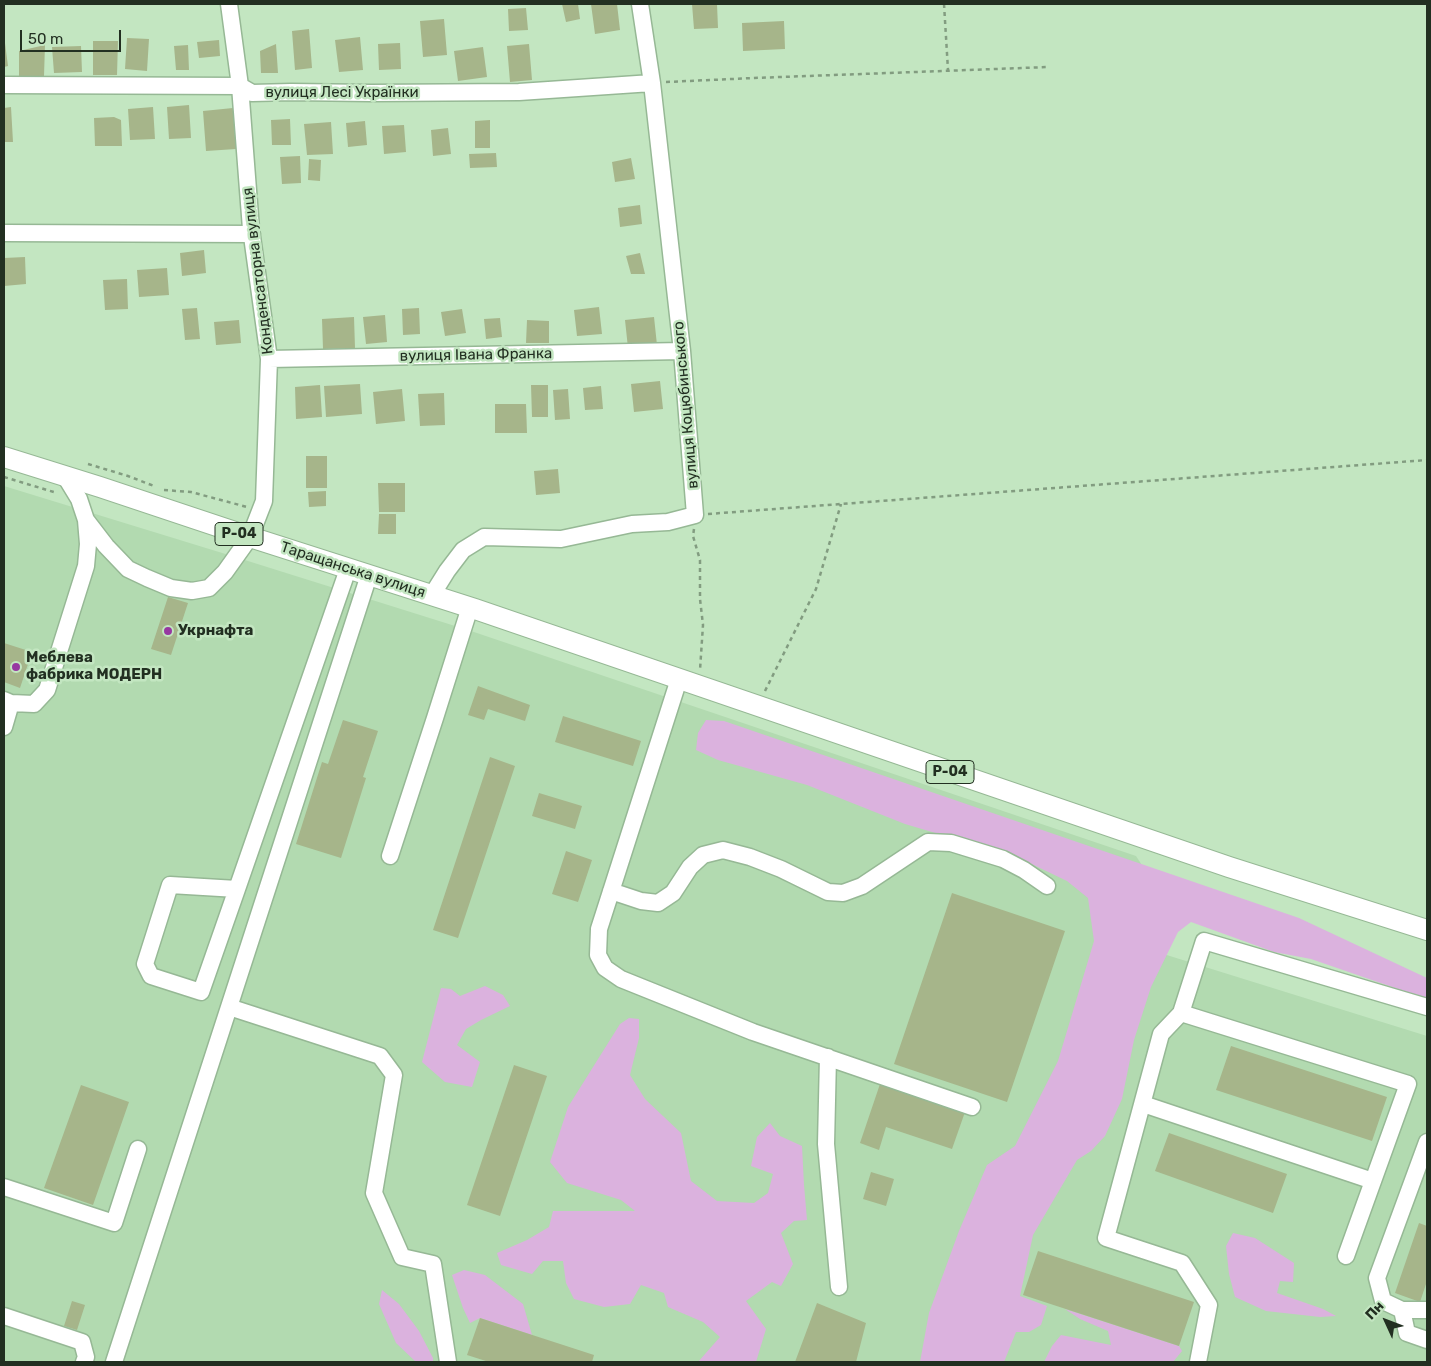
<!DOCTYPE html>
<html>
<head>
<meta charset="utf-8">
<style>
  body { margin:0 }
  #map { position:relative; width:1431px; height:1366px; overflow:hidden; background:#c3e6c1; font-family:Rubik,sans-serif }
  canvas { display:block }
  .frame { position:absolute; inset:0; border:5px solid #222f21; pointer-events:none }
  .north { position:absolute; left:1361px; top:1296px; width:50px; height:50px; -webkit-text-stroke:4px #c3e6c1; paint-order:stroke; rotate:313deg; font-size:14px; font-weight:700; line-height:20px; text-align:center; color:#222f21 }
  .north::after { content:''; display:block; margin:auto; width:18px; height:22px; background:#222f21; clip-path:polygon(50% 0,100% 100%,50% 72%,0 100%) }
  .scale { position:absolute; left:20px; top:30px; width:101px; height:22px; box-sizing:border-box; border:2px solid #222f21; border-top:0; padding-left:6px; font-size:15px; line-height:18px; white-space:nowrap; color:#222f21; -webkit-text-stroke:4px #c3e6c1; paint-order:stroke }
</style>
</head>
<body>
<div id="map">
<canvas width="1431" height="1366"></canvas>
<div class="frame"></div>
<div class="north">Пн</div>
<div class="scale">50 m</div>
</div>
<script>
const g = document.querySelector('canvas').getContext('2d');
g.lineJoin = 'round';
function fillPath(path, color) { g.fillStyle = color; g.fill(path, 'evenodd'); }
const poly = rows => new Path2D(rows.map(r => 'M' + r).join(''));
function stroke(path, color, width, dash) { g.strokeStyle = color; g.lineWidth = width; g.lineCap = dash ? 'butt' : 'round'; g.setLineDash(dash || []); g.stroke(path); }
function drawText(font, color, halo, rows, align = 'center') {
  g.font = font + ' Rubik,sans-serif'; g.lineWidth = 5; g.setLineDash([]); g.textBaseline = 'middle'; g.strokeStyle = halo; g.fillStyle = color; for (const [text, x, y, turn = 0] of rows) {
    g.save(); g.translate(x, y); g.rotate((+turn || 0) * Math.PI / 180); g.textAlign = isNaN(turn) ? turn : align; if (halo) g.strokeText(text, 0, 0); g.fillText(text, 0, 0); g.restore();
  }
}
const built = poly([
  [4,486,232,556,471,631,1136,856,1168,905,1157,952,1427,1036,1427,1362,4,1362]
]);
const green = poly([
  [706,720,724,721,1299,918,1427,978,1427,999,1311,959,1274,952,1191,922,1178,932,1151,987,1134,1040,1122,1099,1105,1136,1091,1151,1077,1160,1033,1235,1020,1296,1047,1306,1041,1325,1029,1332,1016,1332,1004,1362,920,1362,929,1313,959,1231,987,1165,1015,1146,1058,1061,1094,941,1088,898,1067,881,1017,857,905,824,807,785,718,760,696,750,698,733],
  [485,986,503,995,510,1006,481,1020,466,1029,457,1045,480,1062,472,1087,445,1082,422,1062,441,988,451,989,460,996],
  [629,1018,639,1019,639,1038,630,1075,645,1099,681,1133,691,1181,717,1201,754,1203,768,1193,773,1174,751,1166,757,1137,770,1123,780,1136,802,1146,804,1185,807,1220,794,1221,781,1233,793,1264,781,1286,772,1282,746,1301,766,1329,756,1362,698,1362,720,1337,703,1322,668,1307,664,1293,641,1285,630,1304,604,1307,574,1299,566,1283,563,1261,543,1261,532,1274,501,1265,497,1253,527,1240,549,1227,553,1211,635,1211,621,1200,567,1183,550,1162,568,1107,620,1024],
  [1233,1233,1255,1238,1294,1263,1293,1282,1280,1281,1277,1293,1323,1309,1336,1316,1320,1317,1266,1311,1235,1297,1229,1274,1226,1246],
  [464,1270,485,1275,523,1304,532,1335,480,1318,470,1323,463,1308,452,1275],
  [382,1290,399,1304,419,1331,433,1358,433,1362,416,1362,396,1343,379,1304],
  [1065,1309,1179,1346,1182,1351,1173,1362,1044,1362,1052,1346,1061,1335,1111,1345,1108,1331,1080,1319]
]);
const building = poly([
  [562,4,578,4,580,19,566,22],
  [591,4,617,4,620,30,595,34],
  [692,4,717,4,718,28,694,29],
  [526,8,528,30,509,31,508,9],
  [444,19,447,55,423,57,420,21],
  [784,21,785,49,743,51,742,23],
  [309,29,312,68,295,70,292,31],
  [360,37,363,70,339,72,335,40],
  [127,38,149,39,147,71,125,69],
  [219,40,220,56,199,58,197,42],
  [93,41,118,41,117,75,93,75],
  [4,43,5,43,8,66,4,67],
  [400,43,401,69,379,70,378,44],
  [276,44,278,73,261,73,260,51],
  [529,44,532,80,510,82,507,46],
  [45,45,44,76,19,76,19,51],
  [188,45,189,70,176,70,174,46],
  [81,46,82,72,54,73,52,47],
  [483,47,487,77,458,81,454,51],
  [189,105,191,138,169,139,167,107],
  [11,107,13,142,4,142,4,108],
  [153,107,155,139,130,140,128,109],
  [233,108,236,149,206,151,203,111],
  [114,117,121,120,122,146,95,146,94,118],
  [290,119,291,145,272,145,271,120],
  [490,120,490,148,475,148,475,121],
  [365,121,367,145,348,147,346,123],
  [331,122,333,154,307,155,304,124],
  [404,125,406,152,384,154,382,126],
  [448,128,451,154,433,156,431,130],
  [496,153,497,167,470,168,469,154],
  [300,156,301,183,282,184,280,157],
  [631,158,635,179,615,182,612,162],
  [309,159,321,160,320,181,308,180],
  [640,205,642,224,620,227,618,208],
  [204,250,206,273,182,276,180,253],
  [640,253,645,274,631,274,626,256],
  [25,257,26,284,4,286,4,258],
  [167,268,169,295,139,297,137,270],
  [127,279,128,309,105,310,103,280],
  [599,307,602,334,577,336,574,310],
  [197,308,200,339,185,340,182,309],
  [419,308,420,334,403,335,402,309],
  [462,309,466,333,445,336,441,312],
  [385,315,387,342,366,344,363,317],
  [354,317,355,348,323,349,322,319],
  [654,317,657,345,628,348,625,320],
  [500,318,502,337,486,339,484,319],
  [239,320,241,343,216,345,214,322],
  [527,320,549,321,549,343,526,343],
  [660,381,663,409,634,412,631,384],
  [360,384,362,414,326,417,324,386],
  [320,385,322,417,296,419,295,387],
  [531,385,548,385,548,417,532,417],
  [601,386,603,409,585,410,583,388],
  [402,389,405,421,376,424,373,392],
  [568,389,570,419,555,420,553,390],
  [444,393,445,425,420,426,418,394],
  [495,404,526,404,527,433,495,433],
  [306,456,327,456,327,488,306,488],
  [558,469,560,493,536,495,534,471],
  [378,483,405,483,405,512,379,512],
  [326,491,326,506,309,507,308,492],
  [379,514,396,514,396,534,378,534],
  [168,597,188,603,171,655,151,649],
  [4,643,32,652,20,688,4,682],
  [478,686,530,705,525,721,488,709,484,720,468,715],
  [563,716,641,741,633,766,555,742],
  [343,720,378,731,363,777,366,778,341,858,296,844,322,762,328,764],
  [490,757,515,766,458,938,433,930],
  [539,793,582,806,575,829,532,816],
  [566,851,592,860,578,902,552,894],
  [952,893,1065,931,1007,1102,894,1064],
  [1231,1046,1387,1097,1372,1141,1216,1090],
  [514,1065,547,1076,500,1216,467,1205],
  [880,1084,965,1112,952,1149,886,1127,879,1150,860,1143],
  [81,1085,129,1102,93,1205,44,1188],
  [1169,1133,1287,1174,1273,1213,1155,1171],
  [871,1172,894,1179,886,1206,863,1199],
  [1419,1223,1427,1226,1427,1281,1420,1302,1395,1293],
  [1038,1251,1194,1302,1179,1346,1023,1295],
  [72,1301,85,1305,77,1330,64,1326],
  [817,1303,866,1323,856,1362,795,1362],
  [480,1318,594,1355,592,1362,489,1362,467,1355]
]);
const path = poly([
  [944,4,948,70],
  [666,82,754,78,1049,67],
  [88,464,128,476,154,486],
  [4,477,57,493],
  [164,490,191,492,247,507],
  [708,514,1427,460],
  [694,529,693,536,700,560,700,599,703,625,700,670],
  [765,691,816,589,841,504]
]);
const minor = poly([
  [4,85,240,86,252,93,291,92,371,93,519,92,652,83],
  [4,233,252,234],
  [269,359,682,351],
  [86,520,106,546,128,569,147,578,171,588,192,591,209,588,225,572,250,537,264,501,269,359,251,229,240,86,229,4],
  [432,595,447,571,463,550,484,537,561,539,632,524,668,522,695,515,682,351,652,83,640,4],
  [679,679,599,929,598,955,605,968,621,979,753,1032,972,1107],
  [4,700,11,703,34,704,47,690,86,566,88,544,86,520,79,499,65,476],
  [4,727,11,703],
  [390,856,435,718,470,607],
  [237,889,170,885,145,964,151,976,201,992,237,889,348,569],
  [611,891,641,901,658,903,673,893,690,867,703,855,723,850,750,857,781,869,828,892,843,893,862,886,928,842,951,843,1003,859,1024,870,1047,886],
  [229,1007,380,1056,394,1075,374,1193,402,1257,433,1264,448,1362],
  [1181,1013,1161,1034,1106,1238,1182,1263,1209,1305,1198,1362],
  [828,1057,826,1144,839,1287],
  [1143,1104,1373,1181],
  [1427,1142,1377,1278,1383,1301,1402,1310,1427,1310],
  [4,1187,114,1223,138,1149],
  [1346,1256,1408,1084,1181,1013,1204,941,1427,1007],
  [1402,1310,1407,1333,1427,1340],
  [4,1316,82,1342,86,1357,84,1362],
  [114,1362,369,575]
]);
const major = poly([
  [4,457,100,487,250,537,475,609,1229,867,1427,930]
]);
const markers = [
  [168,631,5,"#9738a1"],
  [16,667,5,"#9738a1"]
];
const shields = [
  [239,534,48],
  [950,772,48]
];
const shieldNames = [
  ["Р-04",239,534],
  ["Р-04",950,772]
];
const streetNames = [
  ["вулиця Лесі Українки",342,93],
  ["Конденсаторна вулиця",258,271,-97],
  ["вулиця Івана Франка",476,355,-1],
  ["вулиця Коцюбинського",686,405,-95],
  ["Таращанська вулиця",353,570,18]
];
const poiNames = [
  ["Укрнафта",178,631],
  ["Меблева",26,658],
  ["фабрика МОДЕРН",26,675]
];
fillPath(built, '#b2dab0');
fillPath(green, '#dbb2de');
fillPath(building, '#a6b58a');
stroke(minor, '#96b895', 19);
stroke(major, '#96b895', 22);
stroke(path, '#829c80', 2.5, [4, 4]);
stroke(minor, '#fff', 16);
stroke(major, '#fff', 20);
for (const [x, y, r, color] of markers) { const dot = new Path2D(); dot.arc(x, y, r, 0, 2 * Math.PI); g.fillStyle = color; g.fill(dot); stroke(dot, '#c3e6c1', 2); }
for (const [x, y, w] of shields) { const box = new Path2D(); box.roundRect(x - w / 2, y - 11.5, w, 23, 4); g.fillStyle = '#c3e6c1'; g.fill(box); stroke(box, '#222f21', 1); }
drawText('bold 14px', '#222f21', null, shieldNames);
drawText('15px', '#222f21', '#c3e6c1', streetNames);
drawText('bold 15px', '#222f21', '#c3e6c1', poiNames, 'left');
</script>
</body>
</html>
